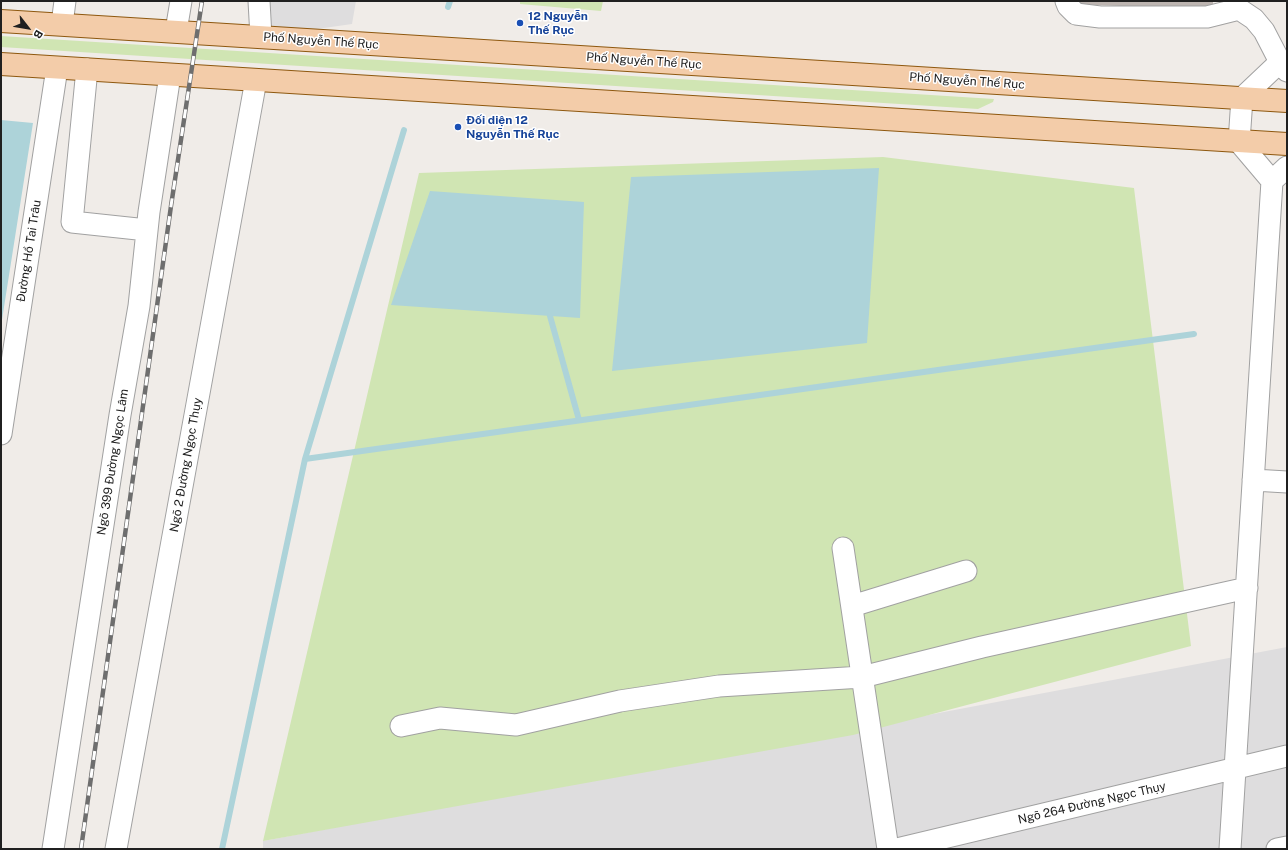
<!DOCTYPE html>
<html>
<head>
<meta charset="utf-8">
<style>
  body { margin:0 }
  #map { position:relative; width:1288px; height:850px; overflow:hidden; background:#f0ece8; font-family:"Public Sans",sans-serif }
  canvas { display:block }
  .frame { position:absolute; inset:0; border:2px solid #202020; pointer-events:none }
  .north { position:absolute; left:8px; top:8px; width:40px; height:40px; -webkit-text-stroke:3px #fff; paint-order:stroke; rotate:121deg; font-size:11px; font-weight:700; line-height:16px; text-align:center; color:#202020 }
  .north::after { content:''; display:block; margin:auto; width:14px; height:18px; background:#202020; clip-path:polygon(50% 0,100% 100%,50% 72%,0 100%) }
</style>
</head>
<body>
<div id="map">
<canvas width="1288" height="850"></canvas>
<div class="frame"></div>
<div class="north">B</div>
</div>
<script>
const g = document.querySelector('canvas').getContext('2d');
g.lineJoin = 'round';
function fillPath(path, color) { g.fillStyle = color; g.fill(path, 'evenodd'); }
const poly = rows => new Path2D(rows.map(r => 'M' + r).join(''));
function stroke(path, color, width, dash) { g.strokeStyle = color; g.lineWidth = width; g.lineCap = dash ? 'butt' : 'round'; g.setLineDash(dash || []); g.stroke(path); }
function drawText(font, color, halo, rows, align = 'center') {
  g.font = font + ' "Public Sans",sans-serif'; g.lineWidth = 3; g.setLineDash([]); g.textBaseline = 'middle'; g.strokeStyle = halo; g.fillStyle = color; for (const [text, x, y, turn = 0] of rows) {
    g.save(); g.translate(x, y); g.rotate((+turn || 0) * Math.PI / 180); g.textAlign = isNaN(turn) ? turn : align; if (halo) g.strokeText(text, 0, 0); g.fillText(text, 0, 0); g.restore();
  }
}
const residential = poly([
  [259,1,356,1,352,24,261,37],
  [1287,647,1287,847,1276,849,263,849,263,841]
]);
const grass = poly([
  [520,1,603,1,601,11,520,4],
  [1,36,994,99,993,102,978,109,1,47],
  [883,157,1134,188,1191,646,853,735,263,841,419,173]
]);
const water = poly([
  [1,120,33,123,1,326],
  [879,168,867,343,612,371,631,177],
  [430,191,584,202,580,318,391,305]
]);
const stream = poly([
  [448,7,450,1],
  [550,316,579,420],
  [305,459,1194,334],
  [222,849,305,459,404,130]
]);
const building = poly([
  [1073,1,1213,1,1213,10,1073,4]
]);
const minor = poly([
  [259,1,261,37],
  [1066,1,1068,6,1076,14,1100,17,1207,17,1239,9,1254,19,1264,31,1280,62,1287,71],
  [62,24,65,1],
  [176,31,181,1],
  [87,69,72,222,147,230],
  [1272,181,1239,142,1242,98,1280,62],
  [1,434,57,68],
  [1253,480,1287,482],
  [843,548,888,849],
  [852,606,966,571],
  [401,726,440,718,516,725,620,701,719,686,862,677,982,647,1247,588],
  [53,849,120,415,139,306,149,212,170,75],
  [116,849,256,80],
  [897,849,1287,756],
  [1230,849,1272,181,1287,167],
  [1277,849,1287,847]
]);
const major = poly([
  [1,21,1287,101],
  [1,64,1287,144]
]);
const rail = poly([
  [81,849,171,206,202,1]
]);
const markers = [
  [520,23,4,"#1a4fb4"],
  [458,127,4,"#1a4fb4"]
];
const transitNames = [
  ["12 Nguyễn",528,16],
  ["Thế Rục",528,30],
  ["Đối diện 12",466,120],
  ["Nguyễn Thế Rục",466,134]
];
const streetNames = [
  ["Phố Nguyễn Thế Rục",321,41,4],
  ["Phố Nguyễn Thế Rục",644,61,4],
  ["Phố Nguyễn Thế Rục",967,81,4],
  ["Đường Hồ Tai Trâu",29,251,-81],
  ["Ngõ 399 Đường Ngọc Lâm",113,462,-81],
  ["Ngõ 2 Đường Ngọc Thụy",186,465,-80],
  ["Ngõ 264 Đường Ngọc Thụy",1092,803,-13]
];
fillPath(residential, '#deddde');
fillPath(grass, '#d0e5b3');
fillPath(water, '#add3d9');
stroke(stream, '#add3d9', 6);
fillPath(building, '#bdb5b1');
stroke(minor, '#a1a1a1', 23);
stroke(major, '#8e580f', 24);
stroke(minor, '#fff', 21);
stroke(major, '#f3cca9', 22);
stroke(rail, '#6e6e6e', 4.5);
stroke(rail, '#fff', 3, [9]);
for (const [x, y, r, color] of markers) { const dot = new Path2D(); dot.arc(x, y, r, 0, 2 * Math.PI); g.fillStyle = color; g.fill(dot); stroke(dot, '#fff', 1.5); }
drawText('bold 12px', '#164399', '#fff', transitNames, 'left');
drawText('12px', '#202020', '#fff', streetNames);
</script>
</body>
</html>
